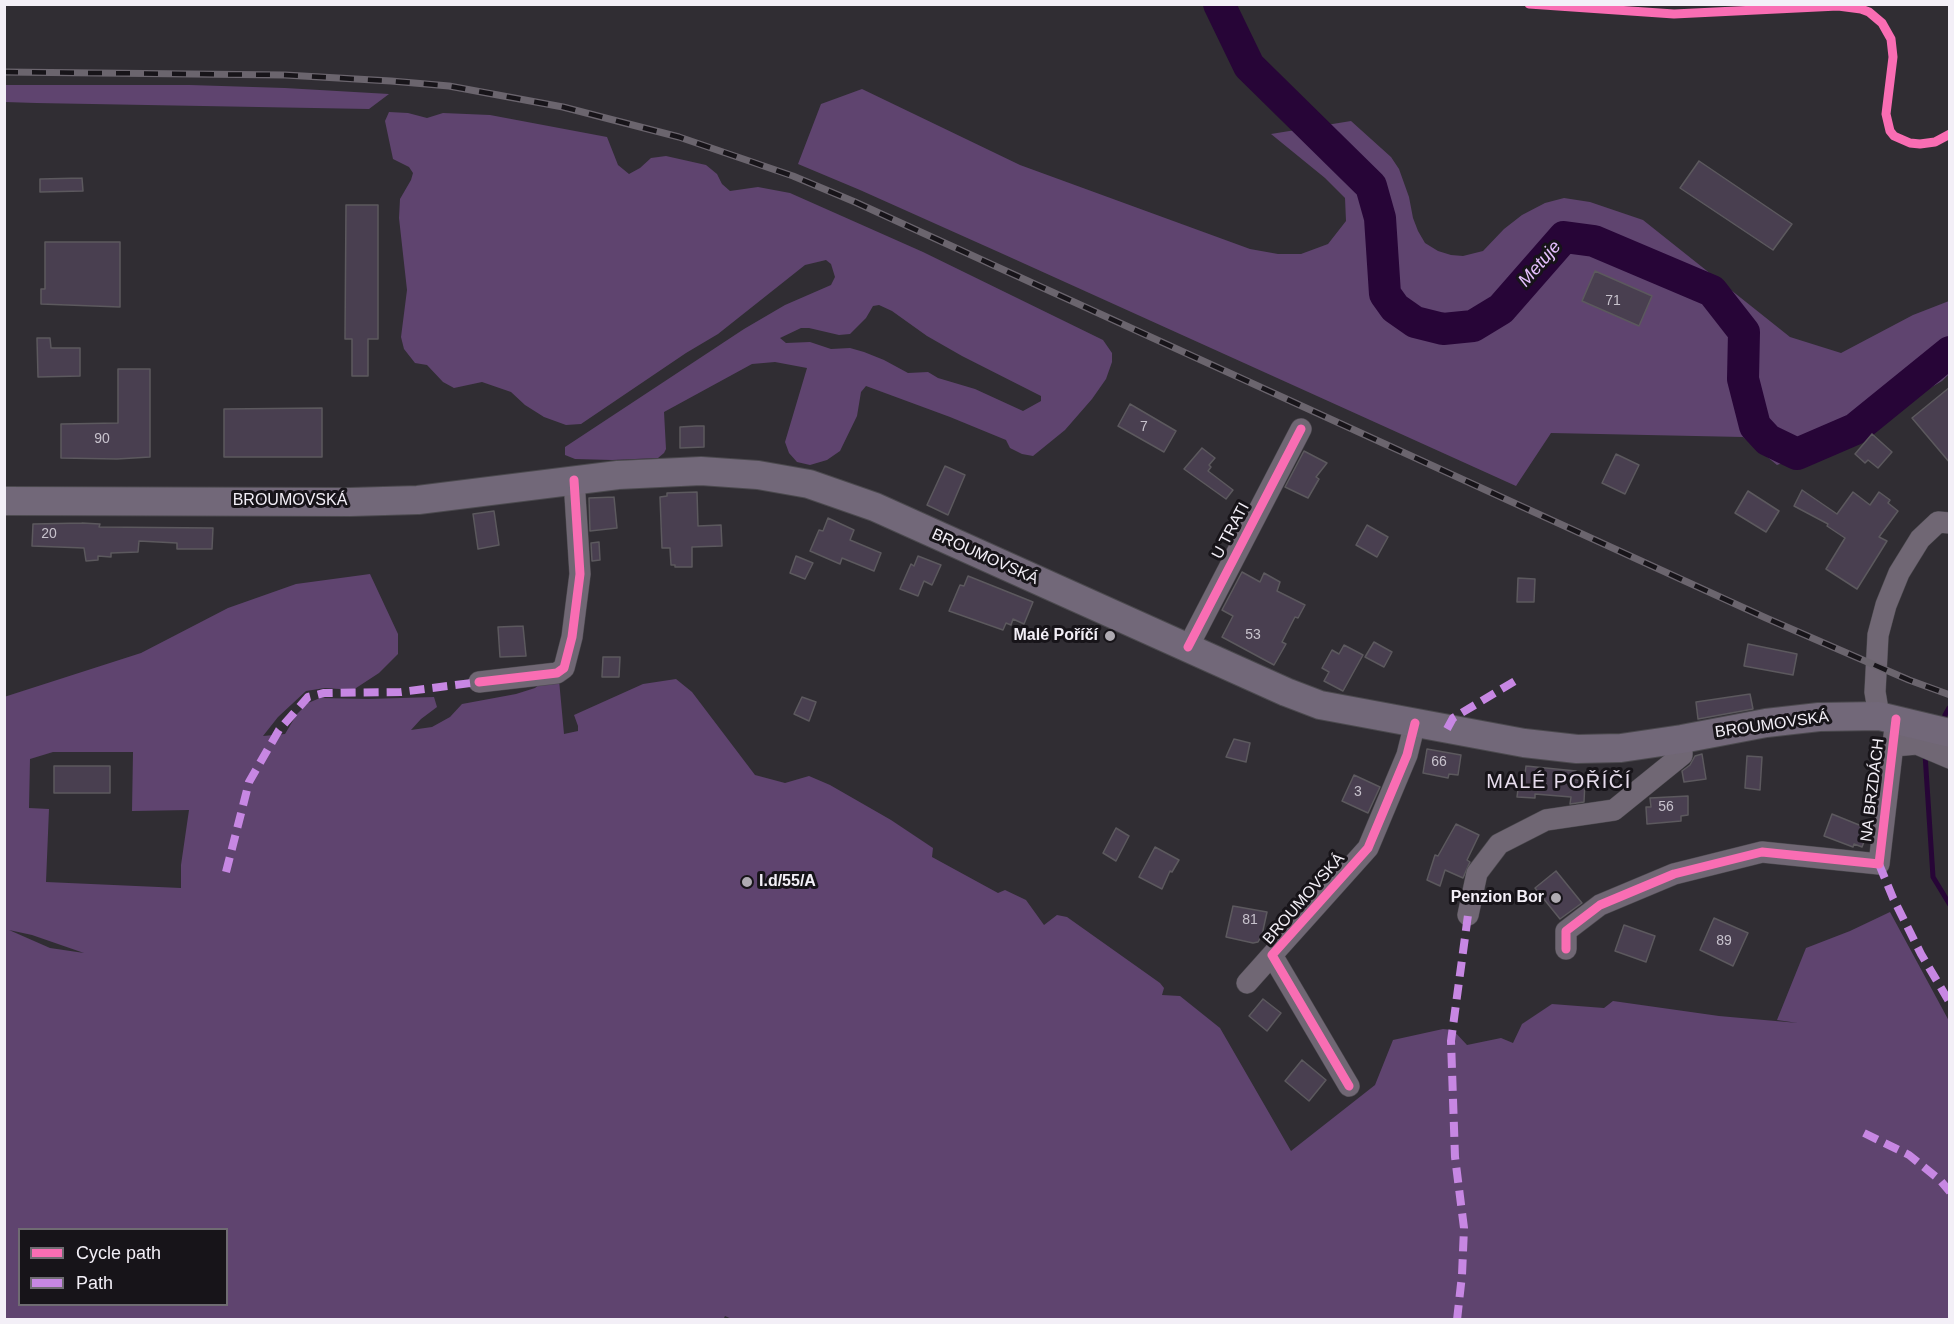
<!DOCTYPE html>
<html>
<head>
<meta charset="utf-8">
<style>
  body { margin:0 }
  #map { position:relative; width:1954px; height:1324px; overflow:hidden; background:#302d33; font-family:Arial,sans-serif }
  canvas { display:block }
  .frame { position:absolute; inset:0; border:6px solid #f3eff7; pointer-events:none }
  .legend { position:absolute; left:18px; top:1228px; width:210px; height:78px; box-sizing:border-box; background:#171419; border:2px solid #6f6c72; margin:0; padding:8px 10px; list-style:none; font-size:18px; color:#f3eff7 }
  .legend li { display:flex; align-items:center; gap:12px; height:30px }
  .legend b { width:30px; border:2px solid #6f6c72 }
</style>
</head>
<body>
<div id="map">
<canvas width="1954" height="1324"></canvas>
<div class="frame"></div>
<ul class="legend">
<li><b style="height:8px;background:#f96db3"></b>Cycle path</li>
<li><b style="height:8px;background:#c787e3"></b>Path</li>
</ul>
</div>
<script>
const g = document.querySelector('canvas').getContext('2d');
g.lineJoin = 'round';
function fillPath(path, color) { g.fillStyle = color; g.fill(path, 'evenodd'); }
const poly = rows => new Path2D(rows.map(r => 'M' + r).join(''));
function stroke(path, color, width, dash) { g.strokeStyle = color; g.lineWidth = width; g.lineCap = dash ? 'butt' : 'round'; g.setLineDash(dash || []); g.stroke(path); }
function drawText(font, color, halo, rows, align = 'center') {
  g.font = font + ' Arial,sans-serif'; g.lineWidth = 6; g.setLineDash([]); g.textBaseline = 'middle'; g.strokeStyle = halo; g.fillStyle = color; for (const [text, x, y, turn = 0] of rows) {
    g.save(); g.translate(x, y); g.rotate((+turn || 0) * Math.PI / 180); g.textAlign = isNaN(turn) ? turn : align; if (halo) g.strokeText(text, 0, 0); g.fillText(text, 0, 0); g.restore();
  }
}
const green = poly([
  [5,85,190,85,285,88,389,94,369,109,36,103,5,102],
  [862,89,1020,165,1250,249,1278,254,1301,254,1328,244,1346,221,1345,198,1325,178,1271,134,1351,121,1391,157,1399,169,1409,197,1413,218,1418,231,1425,243,1438,251,1451,255,1463,256,1483,251,1504,229,1522,215,1545,203,1564,198,1590,202,1643,220,1790,337,1841,353,1913,315,1949,301,1949,374,1942,381,1833,445,1777,465,1743,437,1551,433,1516,486,1003,254,860,190,798,164,821,104],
  [389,112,408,113,427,118,443,113,490,115,607,137,618,165,629,174,640,168,651,158,666,156,706,165,717,174,722,184,730,191,758,187,790,193,923,252,1103,340,1112,353,1112,362,1106,379,1092,399,1065,430,1033,456,1022,454,1010,448,1006,440,950,417,866,386,861,392,857,416,840,451,827,460,810,465,797,462,789,453,785,442,807,368,775,362,752,364,664,412,666,449,664,453,658,458,612,460,575,459,565,455,565,447,744,329,785,305,831,285,835,277,831,264,826,260,805,265,718,334,686,353,581,424,566,425,544,417,525,405,511,392,482,382,454,388,443,382,427,365,415,363,404,349,401,337,407,290,399,218,400,199,411,180,413,173,409,167,393,159,385,121],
  [879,305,892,311,927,336,962,356,1041,396,1041,401,1023,411,975,389,938,378,928,372,908,373,884,360,864,352,850,348,831,349,810,342,786,343,780,338,801,328,809,328,839,335,850,334,866,318,873,306],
  [370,574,398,634,398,654,379,673,353,690,325,688,306,691,278,717,263,736,285,734,297,714,308,703,320,698,368,699,434,697,437,707,421,719,411,730,432,727,450,717,462,704,516,694,535,688,543,681,559,680,564,734,578,731,578,726,574,715,643,684,676,679,692,692,755,775,785,783,809,776,830,785,891,820,933,848,932,857,998,893,1005,890,1026,900,1044,925,1057,915,1067,917,1160,983,1164,988,1162,995,1180,996,1220,1028,1291,1151,1375,1085,1393,1040,1443,1029,1453,1030,1467,1045,1501,1038,1513,1043,1522,1024,1552,1004,1604,1008,1613,1001,1719,1016,1798,1023,1777,1020,1806,948,1850,931,1890,912,1949,1021,1949,1319,734,1320,725,1316,723,1320,5,1319,4,697,141,653,228,608,296,584],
  [53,752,133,752,132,811,189,810,181,865,181,888,46,882,49,809,29,808,30,759],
  [9,930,32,935,84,953,50,948],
  [20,1230,226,1230,226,1304,20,1304]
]);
const stream = poly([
  [1945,715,1949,708],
  [1925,754,1933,877,1950,905]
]);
const river = poly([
  [1219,4,1249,66,1371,186,1380,218,1385,294,1395,308,1415,322,1443,329,1473,326,1501,309,1564,237,1594,241,1712,291,1744,332,1743,379,1755,426,1768,440,1797,454,1855,429,1950,352]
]);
const building = poly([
  [1699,161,1792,224,1773,250,1680,188,1699,161],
  [82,178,83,191,40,192,40,179,82,178],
  [346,205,378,205,378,339,368,339,368,376,352,376,352,339,345,339,346,205],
  [45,242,120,242,120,307,41,304,41,289,45,289,45,242],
  [1595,271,1652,296,1639,326,1582,301,1595,271],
  [37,338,50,338,51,348,80,348,80,376,38,377,37,338],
  [118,369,150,369,150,457,117,459,61,458,61,424,118,423,118,369],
  [1950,387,1950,463,1912,418,1950,387],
  [1130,404,1176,431,1164,452,1118,426,1130,404],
  [322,408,322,457,224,457,224,409,322,408],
  [696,426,704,426,704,447,680,448,680,427,696,426],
  [1872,434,1892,452,1878,468,1868,460,1865,463,1855,454,1872,434],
  [1202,448,1215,458,1209,465,1211,467,1208,471,1233,490,1226,499,1184,469,1202,448],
  [1304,451,1327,463,1316,477,1319,479,1308,498,1285,487,1304,451],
  [1616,454,1639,465,1625,494,1602,483,1616,454],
  [945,466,965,475,948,515,927,505,945,466],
  [1802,490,1837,514,1853,492,1870,505,1879,492,1890,500,1888,503,1898,511,1879,537,1887,541,1857,589,1826,569,1845,538,1827,526,1828,524,1794,506,1802,490],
  [1748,491,1779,511,1766,532,1735,513,1748,491],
  [697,492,698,526,721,525,722,546,692,547,692,567,675,567,675,565,671,565,670,548,662,548,660,497,667,496,667,493,697,492],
  [614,497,617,528,590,531,589,498,614,497],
  [494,511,499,545,478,549,473,514,494,511],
  [828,518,854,530,850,540,881,553,874,571,842,558,840,564,810,551,819,530,823,531,828,518],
  [82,523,100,524,99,527,213,528,212,549,177,549,177,543,139,541,138,552,111,553,111,557,98,556,98,560,86,561,84,548,32,546,33,524,82,523],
  [1367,525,1388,537,1377,557,1356,545,1367,525],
  [599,542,600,560,592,561,591,543,599,542],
  [796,556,813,563,805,579,790,573,796,556],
  [918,556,941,565,932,585,924,581,918,596,900,589,911,564,914,566,918,556],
  [1242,572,1260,582,1264,573,1280,582,1277,591,1305,605,1298,618,1295,617,1282,642,1286,644,1274,665,1222,637,1233,616,1222,610,1242,572],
  [968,576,1033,602,1024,624,1013,619,1011,625,1006,623,1003,630,949,611,960,585,964,586,968,576],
  [1518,578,1535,579,1534,602,1517,602,1518,578],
  [523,626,526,656,500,657,498,627,523,626],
  [1374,642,1392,652,1384,667,1365,657,1374,642],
  [1748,644,1797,654,1793,675,1744,666,1748,644],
  [1344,645,1363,655,1343,691,1324,681,1329,672,1322,668,1332,650,1339,654,1344,645],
  [603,657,620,657,619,677,602,677,603,657],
  [1750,694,1753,709,1698,719,1696,702,1750,694],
  [802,697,816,702,809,721,794,714,802,697],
  [1234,739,1250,743,1246,762,1226,757,1234,739],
  [1427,749,1461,755,1458,775,1449,774,1448,778,1423,773,1427,749],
  [1702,754,1706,779,1684,782,1682,771,1690,765,1695,756,1702,754],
  [1747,756,1762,757,1760,790,1745,788,1747,756],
  [54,766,110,766,110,793,54,793,54,766],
  [1526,766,1576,771,1576,780,1585,781,1584,802,1570,804,1571,797,1535,794,1535,798,1517,797,1520,773,1525,774,1526,766],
  [1354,775,1380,787,1368,813,1342,801,1354,775],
  [1688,796,1688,815,1681,816,1681,821,1647,824,1646,807,1651,807,1650,798,1688,796],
  [1832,814,1869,829,1862,847,1854,844,1853,847,1824,836,1832,814],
  [1456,824,1479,835,1467,860,1470,862,1463,878,1445,870,1440,886,1427,880,1435,855,1438,856,1456,824],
  [1116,828,1129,836,1116,861,1103,853,1116,828],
  [1155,847,1179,860,1172,872,1170,871,1162,889,1139,877,1155,847],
  [1556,871,1582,903,1560,919,1535,888,1556,871],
  [1233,906,1267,912,1262,935,1258,942,1253,943,1226,937,1233,906],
  [1714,918,1748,933,1733,966,1700,950,1714,918],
  [1624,925,1655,936,1646,962,1615,951,1624,925],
  [1263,999,1281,1013,1267,1031,1249,1016,1263,999],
  [1302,1060,1326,1080,1309,1101,1285,1081,1302,1060]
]);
const street = poly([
  [1188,647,1301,429],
  [479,682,557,673,564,668,572,637,580,574,574,480],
  [1879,716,1875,692,1878,635,1886,605,1899,573,1920,539,1938,522,1950,523],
  [1894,746,1917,744,1950,758],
  [1468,915,1477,873,1499,844,1546,820,1614,810,1682,755,1682,739],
  [1566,949,1566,931,1600,905,1674,874,1762,852,1879,864,1896,719],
  [1247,983,1272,955],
  [1349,1086,1272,955,1368,848,1407,755,1415,723]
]);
const secondary = poly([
  [4,501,350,502,418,500,618,475,701,471,758,475,809,484,875,507,1286,692,1320,705,1524,743,1577,749,1621,748,1682,739,1766,723,1819,717,1879,716,1950,733]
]);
const rail = poly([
  [4,72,285,75,391,81,449,86,563,107,679,137,793,176,855,202,1766,618,1909,680,1950,695]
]);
const quiet = poly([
  [1447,729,1453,718,1520,678],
  [1879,864,1893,898,1921,954,1950,1003],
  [226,872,249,782,279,730,308,697,324,693,401,692,479,682],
  [1864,1133,1909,1155,1940,1180,1950,1192],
  [1457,1320,1462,1275,1464,1228,1455,1157,1451,1041,1468,915]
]);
const cycleway = poly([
  [1529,4,1674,14,1838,6,1861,9,1869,12,1882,23,1891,39,1893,57,1886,114,1890,131,1894,136,1910,143,1920,144,1935,142,1950,134],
  [1188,647,1301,429],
  [479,682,557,673,564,668,572,637,580,574,574,480],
  [1566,949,1566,931,1600,905,1674,874,1762,852,1879,864,1896,719],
  [1349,1086,1272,955,1368,848,1407,755,1415,723]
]);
const markers = [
  [1110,636,6,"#afabb2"],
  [747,882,6,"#afabb2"],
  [1556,898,6,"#afabb2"]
];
const numberNames = [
  ["71",1613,301],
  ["7",1144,427],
  ["90",102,439],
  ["20",49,534],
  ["53",1253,635],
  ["66",1439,762],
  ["3",1358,792],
  ["56",1666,807],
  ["81",1250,920],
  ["89",1724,941]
];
const streetNames = [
  ["BROUMOVSKÁ",290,501],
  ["U TRATI",1231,531,-62],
  ["BROUMOVSKÁ",985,557,24],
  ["BROUMOVSKÁ",1772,725,-8],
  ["NA BRZDÁCH",1873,790,-83],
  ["BROUMOVSKÁ",1304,899,-49]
];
const poiNames = [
  ["Malé Poříčí",1098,636],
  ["I.d/55/A",759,882,"left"],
  ["Penzion Bor",1544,898]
];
const waterNames = [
  ["Metuje",1540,264,-49]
];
const quarterNames = [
  ["MALÉ POŘÍČÍ",1559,782]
];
fillPath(green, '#5f446f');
stroke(stream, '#270537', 5);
stroke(river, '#270537', 32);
fillPath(building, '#493f50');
stroke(building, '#5c595e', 1.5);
stroke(street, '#4b494e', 22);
stroke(secondary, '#4b494e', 30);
stroke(street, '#706774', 21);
stroke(secondary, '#726879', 28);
stroke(rail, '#6b656e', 7);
stroke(rail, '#171419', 4.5, [14]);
stroke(quiet, '#c787e3', 8, [15, 8]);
stroke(cycleway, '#f96db3', 9);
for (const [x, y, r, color] of markers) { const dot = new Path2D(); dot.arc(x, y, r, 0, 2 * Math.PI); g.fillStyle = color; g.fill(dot); stroke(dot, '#171419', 2); }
drawText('14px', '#c8c3cd', null, numberNames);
drawText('16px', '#f3eff7', '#171419', streetNames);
drawText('bold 16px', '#f3eff7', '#171419', poiNames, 'right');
drawText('italic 18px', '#e6c0fe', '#171419', waterNames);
g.letterSpacing = '1.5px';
drawText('20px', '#e6dcec', '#171419', quarterNames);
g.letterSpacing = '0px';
</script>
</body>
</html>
